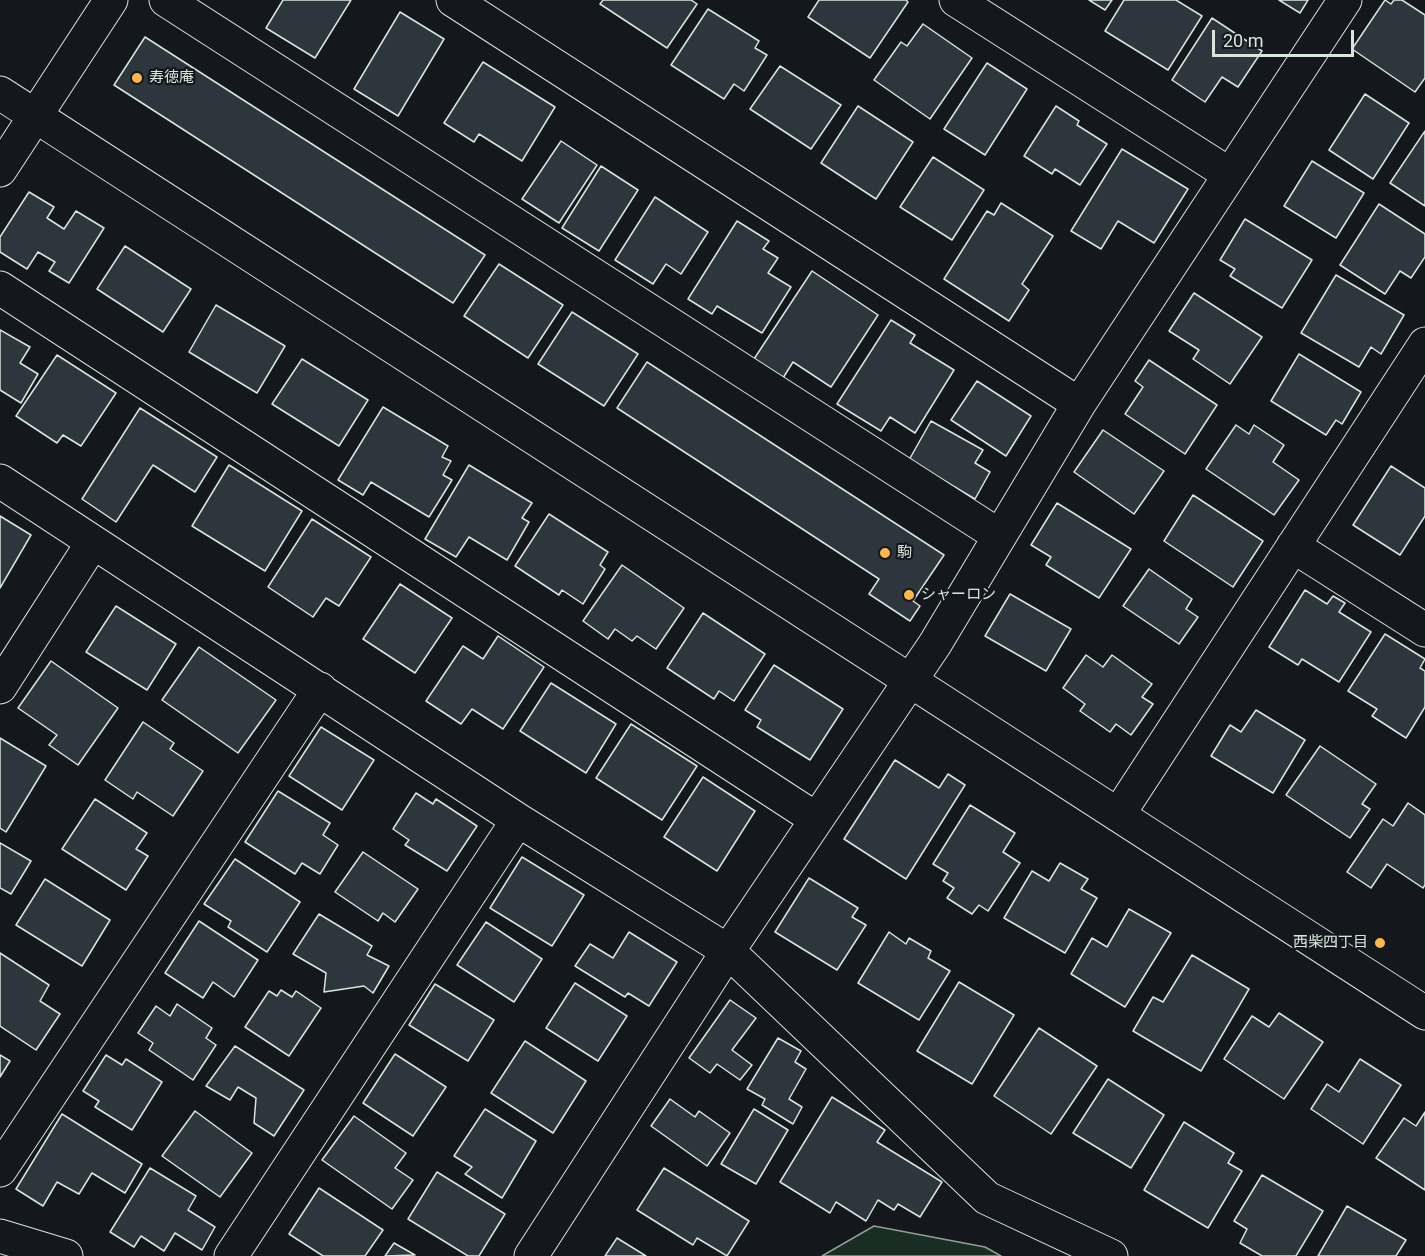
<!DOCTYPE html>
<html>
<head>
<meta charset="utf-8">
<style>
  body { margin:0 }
  #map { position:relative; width:1425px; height:1256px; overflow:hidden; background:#14181c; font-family:Roboto,sans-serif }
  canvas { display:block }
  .scale { position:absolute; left:1212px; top:30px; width:142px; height:27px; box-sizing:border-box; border:3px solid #d8e6dc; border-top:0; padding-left:8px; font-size:18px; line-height:21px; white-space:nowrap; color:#d8e6dc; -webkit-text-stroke:4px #14181c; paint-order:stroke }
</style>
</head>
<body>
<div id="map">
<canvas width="1425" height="1256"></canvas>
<div class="scale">20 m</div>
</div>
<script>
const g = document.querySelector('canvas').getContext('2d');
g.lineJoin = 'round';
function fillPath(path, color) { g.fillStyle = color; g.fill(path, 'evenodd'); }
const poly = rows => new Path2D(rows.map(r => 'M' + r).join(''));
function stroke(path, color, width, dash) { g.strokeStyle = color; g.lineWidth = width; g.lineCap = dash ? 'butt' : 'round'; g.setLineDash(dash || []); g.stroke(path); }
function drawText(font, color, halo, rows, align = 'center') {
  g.font = font + ' Roboto,"Noto Sans JP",sans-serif'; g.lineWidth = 4.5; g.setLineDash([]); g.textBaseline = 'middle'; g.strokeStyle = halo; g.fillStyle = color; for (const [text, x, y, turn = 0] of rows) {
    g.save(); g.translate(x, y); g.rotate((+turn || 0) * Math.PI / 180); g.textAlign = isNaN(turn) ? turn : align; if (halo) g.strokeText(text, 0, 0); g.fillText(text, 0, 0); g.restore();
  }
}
const green = poly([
  [874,1226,985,1247,1001,1256,822,1256,874,1226]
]);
const building = poly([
  [283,0,351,0,315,58,266,28,283,0],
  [603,0,691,0,697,4,667,48,600,4,603,0],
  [819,0,906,0,908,2,870,58,808,17,819,0],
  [1089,0,1112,0,1105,10,1089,0],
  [1124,0,1176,0,1202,16,1168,70,1105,31,1124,0],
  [1279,0,1308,0,1300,13,1279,0],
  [1385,0,1391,4,1394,0,1402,0,1425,15,1425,78,1415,92,1352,49,1385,0],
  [708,9,759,41,755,48,767,55,744,91,734,84,724,99,671,65,708,9],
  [400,12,444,39,398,116,354,89,400,12],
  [1212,18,1262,51,1238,87,1222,77,1205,102,1172,80,1212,18],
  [923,24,972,58,930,119,874,80,901,42,907,46,923,24],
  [145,37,485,255,453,303,114,85,145,37],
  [483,62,555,107,522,161,479,134,474,142,444,123,483,62],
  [987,63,1027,89,985,155,944,129,987,63],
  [780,66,841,105,811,149,750,109,780,66],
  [1365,94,1409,123,1373,179,1329,150,1365,94],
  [858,106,913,142,876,199,821,163,858,106],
  [1056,106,1079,121,1077,125,1107,144,1080,185,1055,169,1052,174,1024,156,1056,106],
  [1425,131,1425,206,1390,183,1425,131],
  [561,141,597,165,559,223,522,199,561,141],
  [1122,149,1188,189,1154,243,1118,221,1101,249,1071,231,1122,149],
  [933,157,984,190,952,240,900,207,933,157],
  [1312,161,1364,193,1336,238,1284,206,1312,161],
  [601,166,638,190,599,251,562,228,601,166],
  [29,192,54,207,47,218,64,229,76,211,104,228,69,283,49,271,55,262,38,252,27,269,0,252,0,237,29,192],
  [655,197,708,232,681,274,666,264,653,284,615,260,655,197],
  [1001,203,1053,236,1022,284,1029,290,1009,321,944,279,987,211,994,215,1001,203],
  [1379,204,1425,234,1425,257,1411,278,1400,271,1385,294,1340,265,1379,204],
  [1245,219,1312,260,1282,308,1230,276,1235,269,1220,260,1245,219],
  [737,221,769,241,763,249,778,258,768,273,791,287,762,333,717,306,712,314,688,299,737,221],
  [125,246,191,289,163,332,97,289,125,246],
  [499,264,563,305,528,358,464,316,499,264],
  [812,271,878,315,831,387,793,362,783,378,754,359,812,271],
  [1336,275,1404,315,1381,354,1371,347,1359,367,1301,333,1336,275],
  [1194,293,1262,337,1230,384,1193,359,1199,350,1169,331,1194,293],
  [216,305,285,346,257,393,189,352,216,305],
  [572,312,638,354,604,406,538,364,572,312],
  [891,320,915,335,910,343,954,370,915,433,890,417,881,431,837,404,891,320],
  [0,330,30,347,20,363,38,374,21,403,0,390,0,330],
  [1299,354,1361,392,1342,424,1336,420,1326,435,1271,401,1299,354],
  [57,355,116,393,81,446,63,435,57,443,16,416,57,355],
  [302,359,368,400,339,446,272,404,302,359],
  [1149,360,1217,405,1185,454,1125,414,1143,387,1135,381,1149,360],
  [647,362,944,555,913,601,920,606,910,621,869,594,879,579,617,408,647,362],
  [977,381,1031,416,1006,456,951,420,977,381],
  [383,407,448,446,442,457,451,461,443,475,452,480,429,517,371,482,363,495,338,480,383,407],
  [140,408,217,457,195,492,153,465,116,522,82,499,140,408],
  [931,421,983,450,975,463,990,472,975,499,909,460,931,421],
  [1236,425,1249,434,1254,425,1284,445,1273,462,1299,480,1274,515,1206,469,1236,425],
  [1103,430,1164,471,1134,514,1074,472,1103,430],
  [229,465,302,511,265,571,192,526,229,465],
  [469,465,532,503,522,518,529,522,507,560,469,537,456,557,425,539,469,465],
  [1391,466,1425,488,1425,516,1400,555,1353,525,1391,466],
  [1193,495,1263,541,1233,587,1164,541,1193,495],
  [1057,503,1131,549,1099,598,1046,565,1051,557,1031,545,1057,503],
  [549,514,608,552,600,565,605,569,583,604,562,590,559,595,515,566,549,514],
  [0,516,31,535,0,588,0,516],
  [312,519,371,557,339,606,326,598,313,617,268,587,312,519],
  [622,565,684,608,656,649,637,636,632,641,615,629,608,639,583,621,622,565],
  [1149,569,1192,599,1186,609,1198,617,1179,644,1123,606,1149,569],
  [400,584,452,618,415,673,363,639,400,584],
  [1305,590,1327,604,1333,596,1345,603,1339,612,1371,632,1339,682,1302,659,1298,665,1269,647,1305,590],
  [1010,594,1071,629,1046,671,985,636,1010,594],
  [116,606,176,644,147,690,86,652,116,606],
  [703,613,765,654,734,701,719,691,714,699,667,668,703,613],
  [1385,634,1425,659,1420,668,1425,671,1425,707,1406,738,1372,716,1377,709,1348,691,1385,634],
  [498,636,544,667,503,729,472,709,461,724,426,701,463,646,483,659,498,636],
  [199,647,276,700,238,753,162,700,199,647],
  [1086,655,1103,667,1112,655,1152,684,1142,697,1153,704,1131,735,1116,724,1110,732,1080,711,1085,704,1063,688,1086,655],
  [51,661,118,708,78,765,49,745,57,735,18,708,51,661],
  [774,665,843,709,810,760,757,727,761,720,745,710,774,665],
  [551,683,616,724,586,773,520,731,551,683],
  [1256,710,1305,740,1273,793,1211,756,1230,725,1241,732,1256,710],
  [143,722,174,743,170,749,203,771,173,816,137,792,133,799,105,780,143,722],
  [631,724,697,766,662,820,596,778,631,724],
  [321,727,374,760,342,810,289,776,321,727],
  [0,738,46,766,6,832,0,828,0,738],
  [1320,746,1376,784,1362,804,1370,809,1350,838,1286,795,1320,746],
  [895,760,939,788,948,774,965,785,906,879,844,839,895,760],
  [703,777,755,811,717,871,664,837,703,777],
  [278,791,330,823,323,835,338,845,320,874,302,863,295,874,245,842,278,791],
  [416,793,433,804,436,799,477,826,447,871,405,845,409,840,393,829,416,793],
  [95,799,147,833,136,849,148,856,126,890,62,849,95,799],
  [1408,803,1425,815,1425,885,1423,888,1387,864,1371,888,1347,872,1383,819,1393,826,1408,803],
  [970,805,1015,833,1003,852,1020,863,988,911,979,905,972,914,947,898,954,888,943,881,948,873,933,864,970,805],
  [0,843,31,861,11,894,0,888,0,843],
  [363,852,418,889,395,922,383,913,378,921,335,892,363,852],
  [522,857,584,895,552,946,490,908,522,857],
  [235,859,300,902,267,952,228,927,231,921,204,904,235,859],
  [1060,863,1088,879,1081,889,1097,898,1065,953,1004,918,1032,871,1049,881,1060,863],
  [809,878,858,908,852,917,866,925,837,970,775,932,809,878],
  [45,879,110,920,82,966,16,925,45,879],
  [1129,909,1171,933,1125,1007,1071,974,1092,938,1107,947,1129,909],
  [319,914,372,946,367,955,389,966,373,993,364,986,324,992,326,973,293,954,319,914],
  [199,921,258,960,234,997,213,982,203,998,165,973,199,921],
  [486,922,542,959,514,1002,457,965,486,922],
  [629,932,677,962,649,1006,628,993,625,997,575,966,590,944,613,958,629,932],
  [889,932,906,944,909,938,931,951,928,958,950,971,919,1020,858,983,889,932],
  [0,953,49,985,40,1001,60,1014,36,1050,0,1026,0,953],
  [1192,955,1249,989,1201,1071,1133,1031,1153,997,1163,1002,1192,955],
  [959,982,1014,1015,972,1084,917,1051,959,982],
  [575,983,627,1016,598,1061,546,1028,575,983],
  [435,984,494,1020,468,1061,409,1025,435,984],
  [281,990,292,997,296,991,321,1008,289,1056,245,1027,269,991,277,996,281,990],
  [730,1000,756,1018,732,1050,752,1065,740,1080,717,1064,710,1073,689,1058,730,1000],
  [177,1004,212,1028,206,1038,216,1045,193,1080,149,1050,153,1043,138,1033,156,1006,170,1016,177,1004],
  [1279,1013,1323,1042,1284,1099,1224,1059,1252,1016,1269,1027,1279,1013],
  [1039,1028,1097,1066,1051,1134,994,1096,1039,1028],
  [778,1038,801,1051,795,1062,806,1069,789,1099,802,1107,793,1124,762,1105,765,1099,747,1089,778,1038],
  [525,1041,586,1081,553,1133,491,1093,525,1041],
  [235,1046,304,1090,274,1136,254,1123,256,1098,238,1087,230,1100,206,1086,235,1046],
  [395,1054,446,1087,413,1136,363,1103,395,1054],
  [0,1055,10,1061,0,1077,0,1055],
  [106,1055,122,1065,126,1059,162,1082,132,1130,95,1107,99,1101,83,1091,106,1055],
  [1360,1059,1401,1085,1363,1144,1311,1109,1327,1084,1339,1092,1360,1059],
  [1108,1079,1164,1115,1131,1168,1073,1133,1108,1079],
  [832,1097,885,1130,877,1142,942,1182,920,1217,898,1204,894,1210,878,1200,866,1221,836,1202,830,1213,780,1182,832,1097],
  [670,1099,695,1117,699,1111,730,1133,707,1166,651,1126,670,1099],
  [485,1109,536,1141,502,1198,465,1174,472,1167,454,1156,485,1109],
  [754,1109,788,1130,756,1184,721,1164,754,1109],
  [195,1111,252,1153,220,1197,162,1156,195,1111],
  [1425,1112,1425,1190,1376,1158,1404,1118,1416,1126,1425,1112],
  [62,1114,142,1164,125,1193,92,1173,79,1194,57,1182,43,1206,16,1189,62,1114],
  [354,1116,406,1153,395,1168,413,1180,392,1209,322,1160,354,1116],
  [1184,1122,1234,1153,1228,1163,1242,1171,1208,1228,1144,1190,1184,1122],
  [150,1168,196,1196,188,1210,215,1227,202,1250,175,1233,164,1251,141,1236,134,1247,110,1232,150,1168],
  [664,1168,749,1221,727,1256,697,1238,693,1245,637,1210,664,1168],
  [437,1172,505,1214,479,1256,468,1256,408,1219,437,1172],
  [1262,1175,1323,1211,1296,1256,1262,1256,1240,1243,1247,1229,1234,1221,1262,1175],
  [319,1188,383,1230,365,1256,323,1256,289,1234,319,1188],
  [1347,1206,1406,1240,1396,1256,1318,1256,1347,1206],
  [617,1238,646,1256,605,1256,617,1238],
  [394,1243,415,1255,385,1256,394,1243]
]);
const minor = poly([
  [166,0,998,535],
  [453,0,1079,404],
  [956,0,1229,174],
  [0,93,1425,1013],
  [0,170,111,0],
  [0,288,816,819],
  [0,481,518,820,728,951,987,1198,1111,1256],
  [1293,546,1425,630],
  [0,687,93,542],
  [1118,815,1425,344],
  [0,1170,320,689],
  [0,1236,66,1256],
  [231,1256,518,820],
  [531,1256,728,951,935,644,1079,404,1345,0]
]);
const markers = [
  [137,78,6,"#ffb74d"],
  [885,553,6,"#ffb74d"],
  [909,595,6,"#ffb74d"],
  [1380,943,6,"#ffb74d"]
];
const poiNames = [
  ["寿徳庵",149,78],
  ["駒",897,553],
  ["シャーロン",921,595],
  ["西柴四丁目",1368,943,"right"]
];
fillPath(green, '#1a2d24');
stroke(green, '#939e99', 1.5);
fillPath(building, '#2c363c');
stroke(building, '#d8e6dc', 1.5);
stroke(minor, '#d8e6dc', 35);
stroke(minor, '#14181c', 33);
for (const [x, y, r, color] of markers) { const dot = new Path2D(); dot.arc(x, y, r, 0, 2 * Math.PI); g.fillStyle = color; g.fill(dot); stroke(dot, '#14181c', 2); }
drawText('15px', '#d8e6dc', '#14181c', poiNames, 'left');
</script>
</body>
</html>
